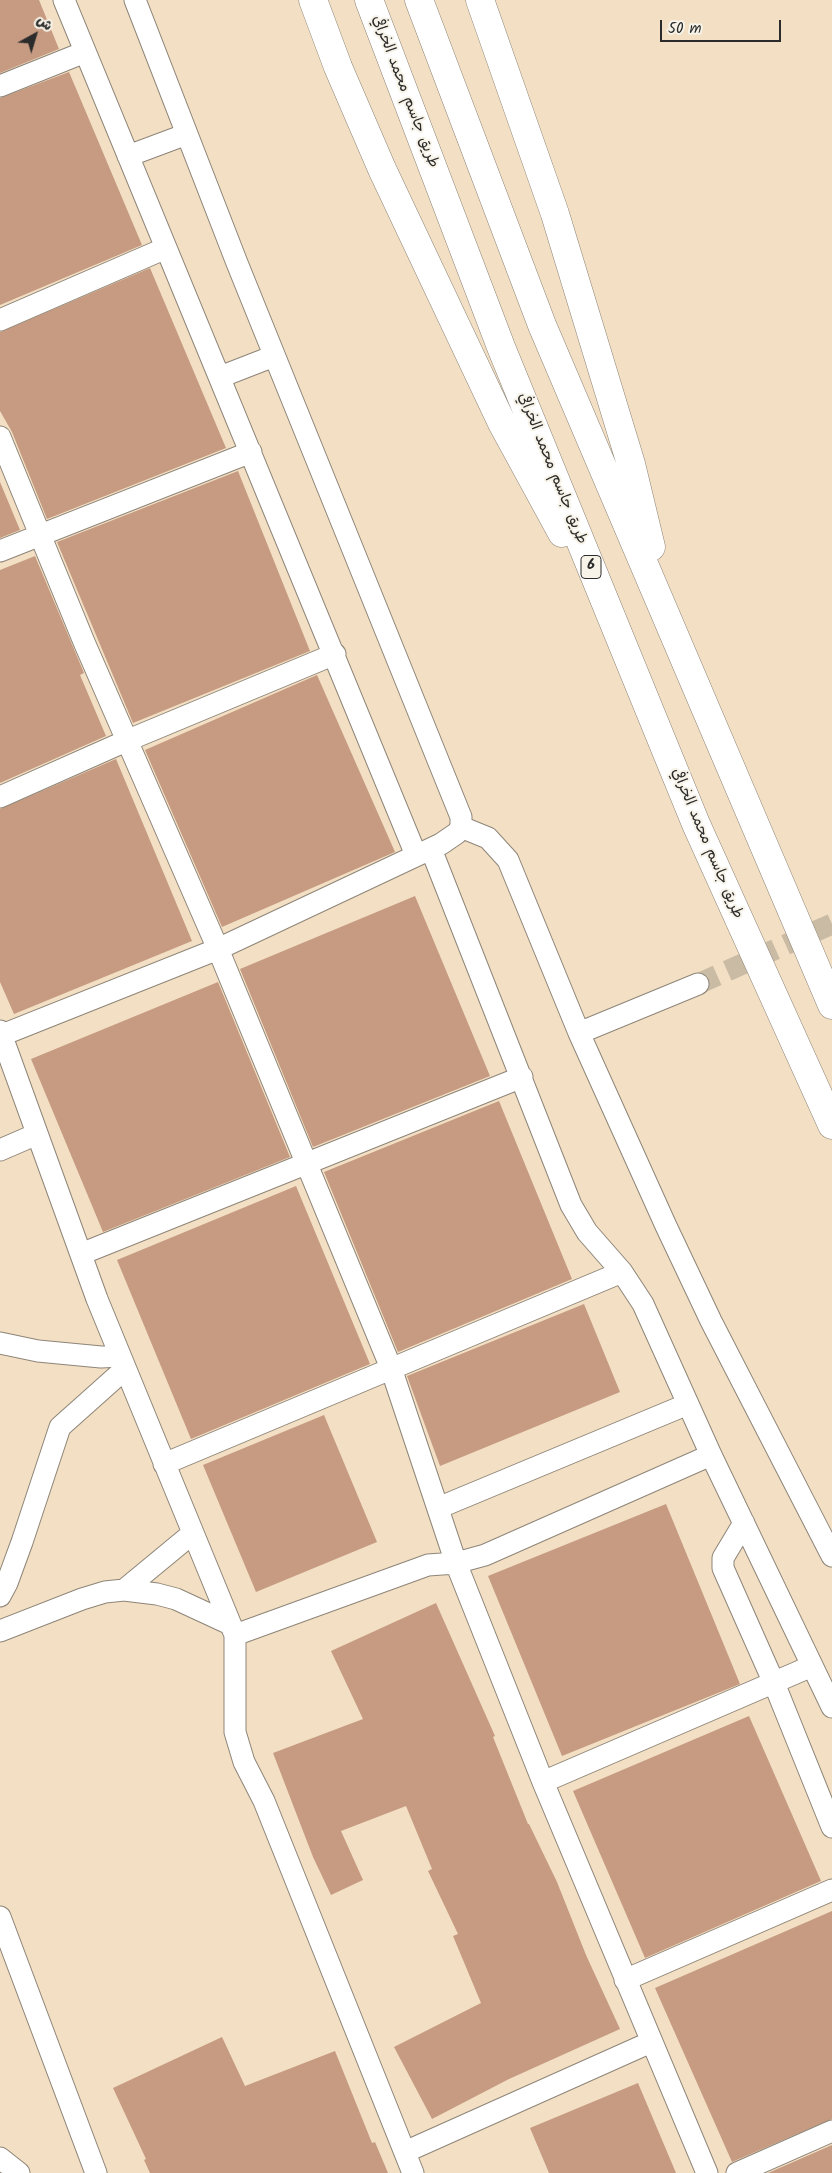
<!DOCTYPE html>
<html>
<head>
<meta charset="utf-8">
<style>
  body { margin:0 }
  #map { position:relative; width:832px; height:2173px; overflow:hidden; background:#f2dfc4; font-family:Kalam,"Playpen Sans Arabic",sans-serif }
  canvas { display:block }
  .north { position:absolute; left:10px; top:10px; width:50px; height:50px; -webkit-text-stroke:4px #f7f3e8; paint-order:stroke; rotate:39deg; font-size:14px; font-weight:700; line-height:20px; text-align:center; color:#2b2b2b }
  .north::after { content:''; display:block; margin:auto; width:18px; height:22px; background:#2b2b2b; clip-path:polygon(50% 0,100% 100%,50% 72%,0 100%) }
  .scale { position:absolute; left:660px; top:20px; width:121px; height:22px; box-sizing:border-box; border:2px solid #2b2b2b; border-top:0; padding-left:6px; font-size:15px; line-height:18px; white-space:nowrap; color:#2b2b2b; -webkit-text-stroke:4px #f7f3e8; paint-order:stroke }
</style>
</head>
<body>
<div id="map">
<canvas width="832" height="2173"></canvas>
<div class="north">ش</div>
<div class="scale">50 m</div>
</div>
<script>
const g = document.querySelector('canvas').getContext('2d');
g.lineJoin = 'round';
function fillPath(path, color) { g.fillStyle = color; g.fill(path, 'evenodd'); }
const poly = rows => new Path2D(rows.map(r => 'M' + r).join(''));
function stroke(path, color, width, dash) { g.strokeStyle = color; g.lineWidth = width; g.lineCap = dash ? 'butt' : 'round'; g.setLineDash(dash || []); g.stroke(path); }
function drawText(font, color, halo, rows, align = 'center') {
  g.font = font + ' Kalam,"Playpen Sans Arabic",sans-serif'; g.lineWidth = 4; g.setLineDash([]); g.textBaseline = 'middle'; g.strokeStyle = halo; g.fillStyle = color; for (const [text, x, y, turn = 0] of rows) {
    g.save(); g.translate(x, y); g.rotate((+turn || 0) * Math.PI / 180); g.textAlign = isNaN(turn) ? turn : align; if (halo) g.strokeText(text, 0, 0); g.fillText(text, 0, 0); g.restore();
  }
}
const building = poly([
  [0,0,39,0,59,49,0,73],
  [69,72,142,245,0,305,0,98],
  [150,268,226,448,47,519,12,432,0,411,0,332],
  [238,471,310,651,133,723,57,542],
  [0,482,20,530,0,538],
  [35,556,84,673,80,675,106,736,0,783,0,570],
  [317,675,395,852,222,927,145,750],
  [116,759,192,941,14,1014,0,982,0,809],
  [415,896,490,1076,313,1147,240,969],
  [218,982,290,1157,103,1232,31,1059],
  [499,1101,572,1279,398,1352,324,1172],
  [296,1186,370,1364,191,1439,117,1260],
  [584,1304,620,1392,440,1466,407,1376],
  [324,1415,377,1542,256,1592,203,1465],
  [666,1504,740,1684,562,1756,488,1576],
  [436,1603,495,1736,493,1737,528,1824,529,1824,557,1882,586,1955,620,2029,509,2079,432,2119,394,2047,481,2003,453,1936,458,1934,428,1871,432,1869,406,1806,341,1831,363,1880,331,1895,313,1857,273,1753,363,1719,331,1651],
  [749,1716,821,1881,645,1958,573,1791],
  [832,1911,832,2119,732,2162,655,1988],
  [222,2037,245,2086,335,2051,372,2143,375,2142,388,2173,150,2173,144,2160,146,2159,113,2088],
  [638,2083,676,2173,549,2173,530,2128],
  [832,2145,832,2173,768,2173]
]);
const minorTunnel = poly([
  [698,984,832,924]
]);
const minor = poly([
  [64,0,416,855],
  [0,86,85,52],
  [128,156,187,134],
  [0,320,166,248],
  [220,377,274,356],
  [0,437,84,642,218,949,391,1368,456,1563,543,1782,707,2173],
  [0,551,251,452],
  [0,797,126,741,335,654],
  [461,827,488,838,508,860,579,1033,666,1226,711,1321,832,1556],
  [431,849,571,1205,587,1232,622,1272,643,1304,711,1455,832,1707],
  [0,1031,97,1299,235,1635,235,1732,244,1762,264,1801,413,2173],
  [579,1033,698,984],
  [2,1035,218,949,441,844,457,833,461,827,461,817,237,263,135,0],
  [0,1150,37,1134],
  [81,1254,522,1077],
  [0,1343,38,1351,101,1357,120,1356],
  [164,1464,622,1272],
  [438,1508,688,1404],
  [744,1523,723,1558,723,1568,774,1683,832,1827],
  [124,1590,157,1594,176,1599,230,1624],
  [0,1596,7,1583,22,1542,60,1427,125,1369],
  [0,1631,82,1599,105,1592,124,1590,193,1533],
  [235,1635,428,1565,456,1563,485,1555,711,1455],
  [543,1782,812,1666],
  [0,1917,96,2173],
  [625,1980,832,1890],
  [405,2152,651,2042],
  [0,2158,19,2173],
  [737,2173,832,2131]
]);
const highway = poly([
  [313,0,338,67,382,169,502,423,562,533],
  [369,0,501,347,696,824,832,1125],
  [419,0,542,325,832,1005],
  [480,0,555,214,631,464,651,547]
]);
const shields = [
  [591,567,20]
];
const shieldNames = [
  ["6",591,567]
];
const streetNames = [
  ["طريق جاسم محمد الخرافي",404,92,69],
  ["طريق جاسم محمد الخرافي",551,469,68],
  ["طريق جاسم محمد الخرافي",706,844,67]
];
fillPath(building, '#c69b82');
stroke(minorTunnel, '#cabba5', 21, [21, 11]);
stroke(minor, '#8e8578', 23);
stroke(highway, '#8e8578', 29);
stroke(minor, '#fff', 21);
stroke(highway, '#fff', 28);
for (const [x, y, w] of shields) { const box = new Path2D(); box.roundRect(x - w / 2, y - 11.5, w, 23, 4); g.fillStyle = '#f7f3e8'; g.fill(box); stroke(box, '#2b2b2b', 1); }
drawText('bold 14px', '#2b2b2b', null, shieldNames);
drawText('15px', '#2b2b2b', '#f7f3e8', streetNames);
</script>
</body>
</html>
